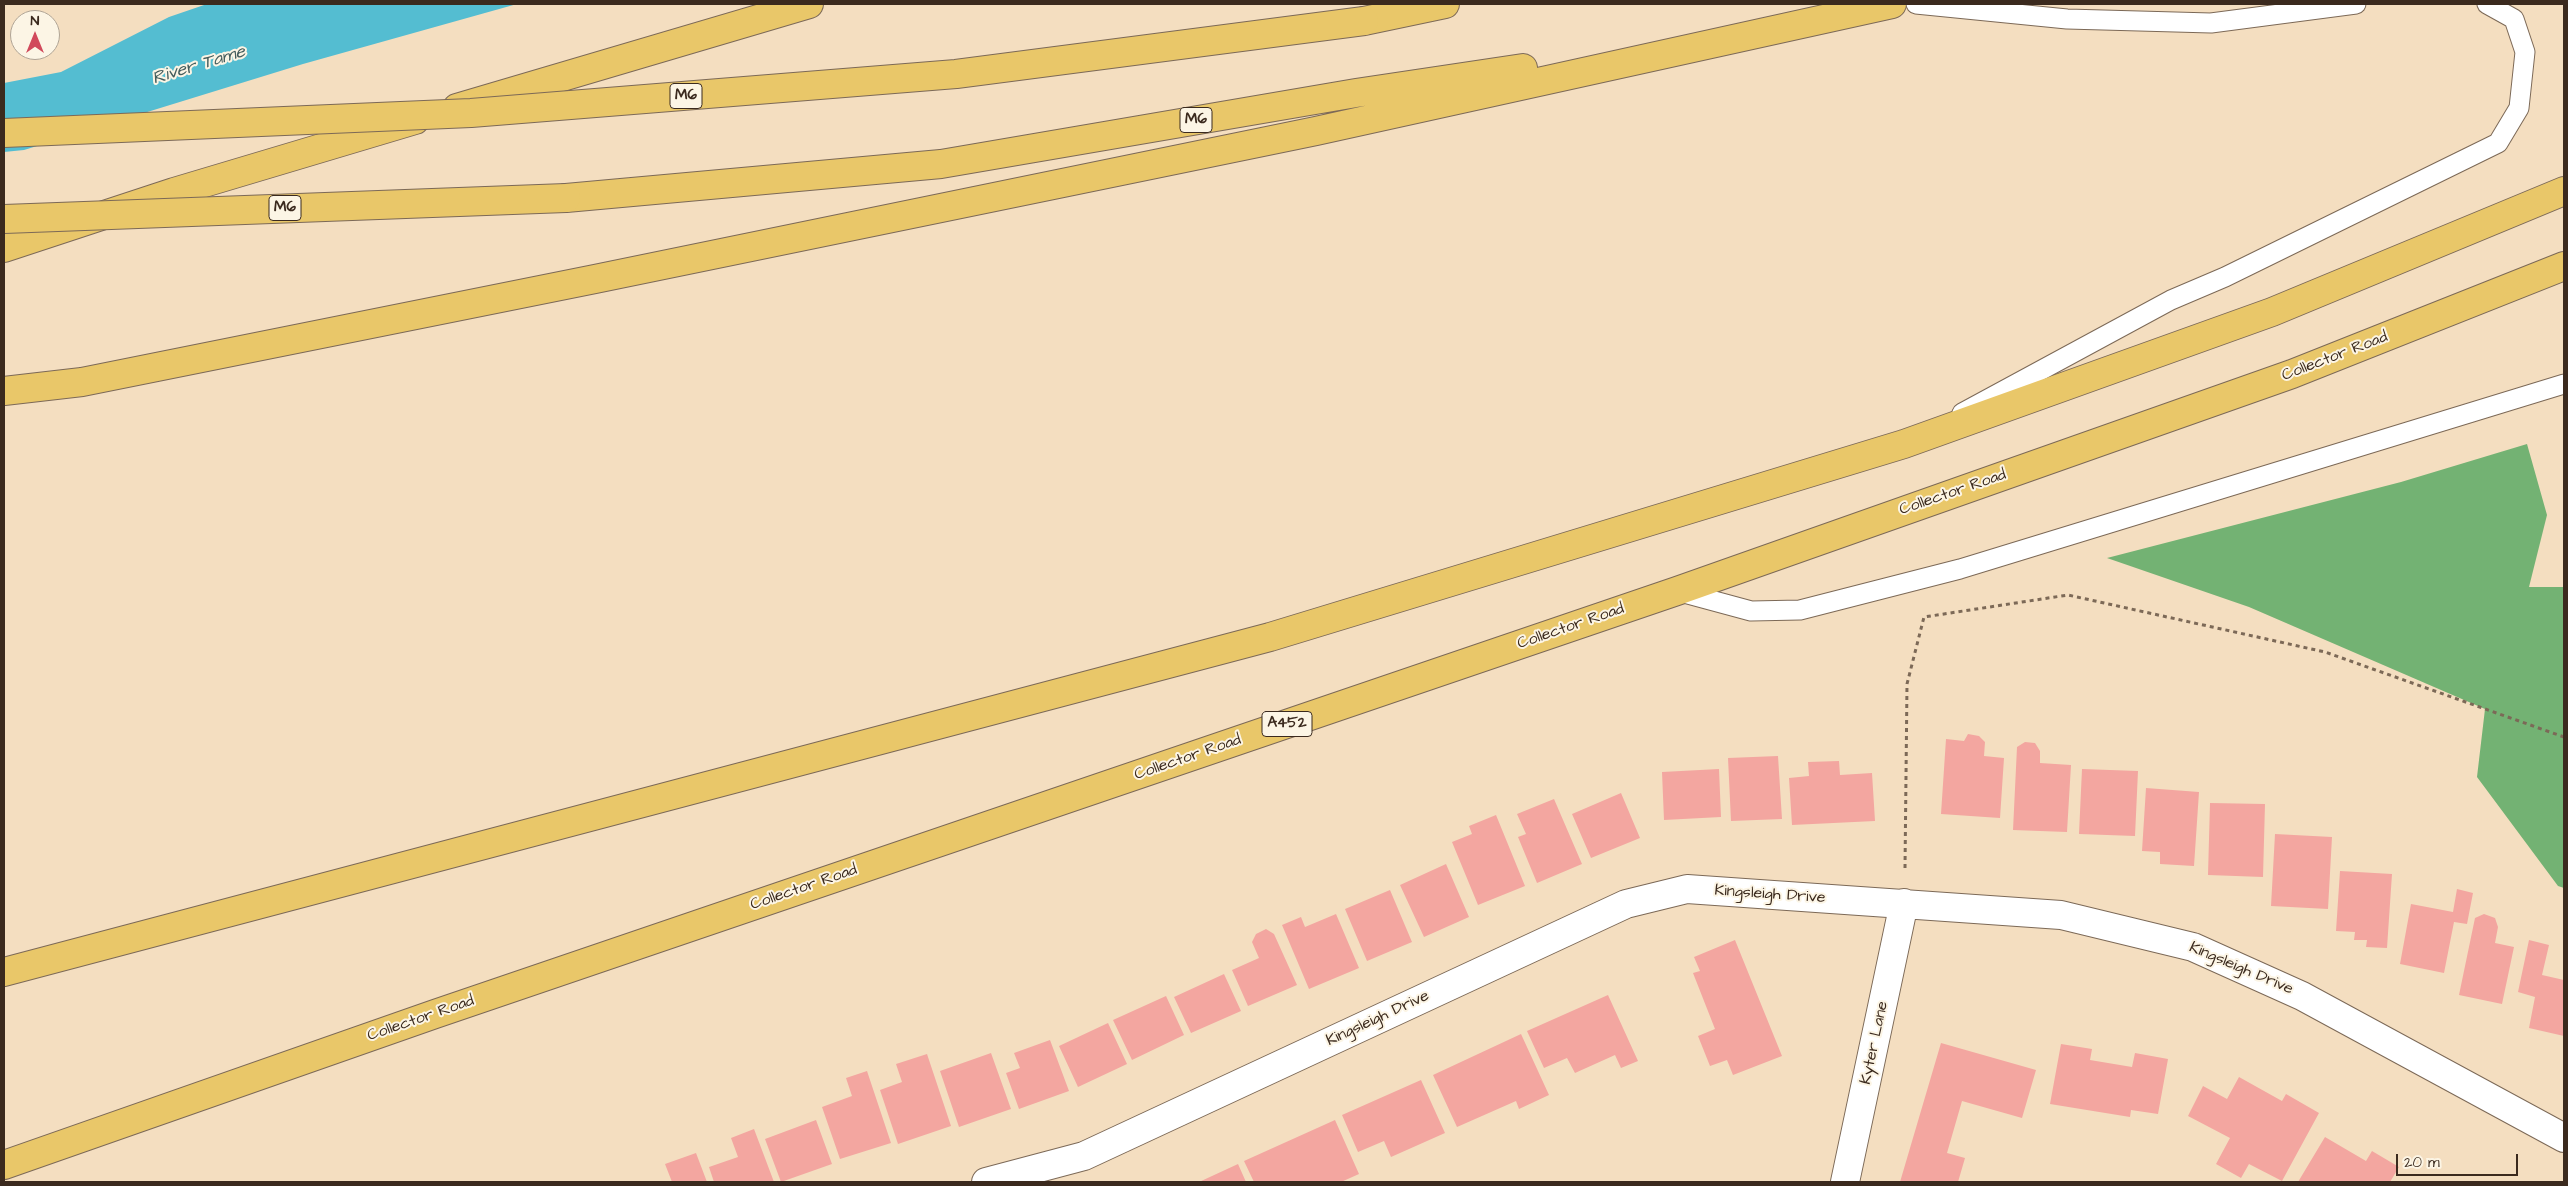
<!DOCTYPE html>
<html>
<head>
<meta charset="utf-8">
<style>
  body { margin:0 }
  #map { position:relative; width:2568px; height:1186px; overflow:hidden; background:#f4dec0; font-family:"Architects Daughter",sans-serif }
  canvas { display:block }
  .frame { position:absolute; inset:0; border:5px solid #3b2a1e; pointer-events:none }
  .north { position:absolute; left:10px; top:10px; width:50px; height:50px; box-sizing:border-box; background:#fcf5e5; border:1px solid #afa495; border-radius:50%; rotate:0deg; font-size:14px; font-weight:700; line-height:20px; text-align:center; color:#3b2a1e }
  .north::after { content:''; display:block; margin:auto; width:18px; height:22px; background:#d1495b; clip-path:polygon(50% 0,100% 100%,50% 72%,0 100%) }
  .scale { position:absolute; left:2396px; top:1154px; width:122px; height:22px; box-sizing:border-box; border:2px solid #3b2a1e; border-top:0; padding-left:6px; font-size:15px; line-height:18px; white-space:nowrap; color:#3b2a1e; -webkit-text-stroke:4px #fcf5e5; paint-order:stroke }
</style>
</head>
<body>
<div id="map">
<canvas width="2568" height="1186"></canvas>
<div class="frame"></div>
<div class="north">N</div>
<div class="scale">20 m</div>
</div>
<script>
const g = document.querySelector('canvas').getContext('2d');
g.lineJoin = 'round';
function fillPath(path, color) { g.fillStyle = color; g.fill(path, 'evenodd'); }
const poly = rows => new Path2D(rows.map(r => 'M' + r).join(''));
function stroke(path, color, width, dash) { g.strokeStyle = color; g.lineWidth = width; g.lineCap = dash ? 'butt' : 'round'; g.setLineDash(dash || []); g.stroke(path); }
function drawText(font, color, halo, rows, align = 'center') {
  g.font = font + ' "Architects Daughter",sans-serif'; g.lineWidth = 4; g.setLineDash([]); g.textBaseline = 'middle'; g.strokeStyle = halo; g.fillStyle = color; for (const [text, x, y, turn = 0] of rows) {
    g.save(); g.translate(x, y); g.rotate((+turn || 0) * Math.PI / 180); g.textAlign = isNaN(turn) ? turn : align; if (halo) g.strokeText(text, 0, 0); g.fillText(text, 0, 0); g.restore();
  }
}
const forest = poly([
  [2527,444,2547,515,2529,587,2564,587,2564,888,2558,886,2477,777,2485,709,2249,607,2107,558,2401,482]
]);
const water = poly([
  [207,4,517,4,303,64,24,150,4,152,4,83,61,72,169,17]
]);
const building = poly([
  [1968,734,1979,736,1985,742,1984,756,2004,758,2000,818,1941,814,1946,739,1964,741],
  [2025,742,2035,743,2040,751,2040,763,2071,765,2067,832,2013,830,2017,747],
  [1778,756,1782,819,1731,821,1728,758],
  [1839,761,1840,775,1872,773,1875,821,1792,825,1789,778,1809,776,1808,762],
  [1719,769,1721,817,1664,820,1662,772],
  [2082,769,2138,771,2135,836,2079,834],
  [2146,788,2199,792,2194,866,2160,864,2160,852,2142,851],
  [1621,793,1640,838,1591,858,1572,814],
  [1554,799,1582,864,1537,883,1518,837,1526,834,1517,814],
  [2210,803,2265,804,2263,877,2208,875],
  [1496,815,1525,886,1478,905,1452,842,1472,834,1469,826],
  [2275,834,2332,837,2328,909,2271,906],
  [1446,864,1469,917,1424,937,1400,885],
  [2340,871,2392,874,2387,948,2366,947,2367,940,2354,940,2355,932,2336,931],
  [2457,889,2473,893,2467,924,2454,922,2444,973,2400,964,2411,904,2453,912],
  [1390,890,1412,942,1367,961,1345,909],
  [1336,914,1359,968,1309,989,1282,925,1301,917,1305,927],
  [2484,914,2495,918,2498,927,2495,943,2514,947,2502,1004,2459,995,2475,918],
  [1266,929,1274,934,1297,985,1248,1006,1232,970,1259,958,1252,942,1256,934],
  [1735,940,1782,1056,1733,1075,1727,1060,1710,1066,1698,1036,1715,1029,1693,973,1700,971,1694,957],
  [2529,940,2549,945,2542,975,2564,980,2564,1036,2529,1028,2535,997,2518,992],
  [1224,974,1241,1011,1191,1033,1174,997],
  [1608,995,1638,1061,1621,1068,1615,1055,1575,1073,1567,1058,1544,1068,1527,1031],
  [1166,996,1184,1035,1132,1060,1113,1020],
  [1108,1023,1127,1064,1078,1087,1059,1046],
  [1521,1034,1549,1095,1519,1109,1516,1101,1457,1127,1433,1075],
  [1050,1040,1069,1091,1019,1109,1006,1073,1020,1068,1014,1053],
  [1941,1043,2036,1070,2022,1118,1962,1101,1947,1153,1965,1158,1958,1182,1900,1182],
  [2061,1044,2092,1049,2090,1060,2132,1067,2135,1053,2168,1059,2158,1114,2131,1110,2130,1117,2050,1104],
  [991,1053,1011,1109,959,1127,940,1071],
  [927,1054,951,1126,898,1144,880,1090,902,1082,896,1064],
  [867,1071,891,1143,840,1159,822,1107,852,1096,846,1078],
  [2239,1077,2282,1101,2286,1094,2319,1113,2282,1181,2249,1164,2241,1178,2216,1164,2230,1138,2188,1116,2203,1086,2227,1099],
  [1421,1080,1445,1133,1391,1157,1384,1141,1358,1152,1342,1115],
  [816,1120,832,1164,781,1182,765,1139],
  [1335,1120,1359,1174,1341,1182,1254,1182,1244,1161],
  [754,1129,774,1182,714,1182,709,1167,738,1157,731,1138],
  [2325,1137,2366,1161,2372,1151,2399,1167,2390,1182,2298,1182],
  [696,1153,707,1182,672,1182,665,1164],
  [1238,1164,1246,1182,1199,1182]
]);
const path = poly([
  [1905,868,1907,684,1924,617,2068,595,2325,652,2564,737]
]);
const service = poly([
  [1916,4,2067,19,2211,23,2356,4],
  [1962,413,2171,300,2225,277,2498,143,2519,108,2525,52,2514,19,2487,4],
  [1677,591,1751,611,1800,610,1960,569,2564,384]
]);
const minor = poly([
  [986,1182,1084,1156,1626,904,1687,889,2061,915,2193,947,2302,996,2564,1138],
  [1845,1182,1904,903]
]);
const trunk = poly([
  [4,972,1270,637,1904,444,2272,312,2564,191],
  [4,1165,435,1014,1677,591,2292,374,2564,266]
]);
const motorway = poly([
  [1364,21,1445,4],
  [457,108,809,4],
  [566,198,941,164,1356,93,1523,68],
  [4,248,174,192,415,120],
  [4,391,82,382,595,279,1316,131,1892,4]
]);
const motorwayBridge = poly([
  [4,133,471,113,956,74,1364,21],
  [4,219,566,198]
]);
const shields = [
  [686,96,32],
  [1196,120,32],
  [285,208,32],
  [1287,724,50]
];
const shieldNames = [
  ["M6",686,96],
  ["M6",1196,120],
  ["M6",285,208],
  ["A452",1287,724]
];
const streetNames = [
  ["Collector Road",2335,357,-21],
  ["Collector Road",1953,493,-19],
  ["Collector Road",1571,627,-19],
  ["Collector Road",1188,758,-19],
  ["Collector Road",804,888,-19],
  ["Kingsleigh Drive",1770,895,4],
  ["Kingsleigh Drive",2241,969,23],
  ["Collector Road",421,1019,-19],
  ["Kingsleigh Drive",1378,1019,-25],
  ["Kyter Lane",1875,1043,-78]
];
const waterNames = [
  ["River Tame",199,66,-17]
];
fillPath(forest, '#73b273');
fillPath(water, '#54bdd1');
fillPath(building, '#f3a6a0');
stroke(service, '#7c6957', 21);
stroke(minor, '#7c6957', 30);
stroke(trunk, '#7c6957', 30);
stroke(motorway, '#7c6957', 30);
stroke(path, '#7c6957', 3, [4, 4]);
stroke(service, '#fff', 19);
stroke(minor, '#fff', 28);
stroke(trunk, '#e9c769', 28);
stroke(motorway, '#e9c769', 28);
stroke(motorwayBridge, '#7c6957', 30, []);
stroke(motorwayBridge, '#e9c769', 28);
for (const [x, y, w] of shields) { const box = new Path2D(); box.roundRect(x - w / 2, y - 12.5, w, 25, 4); g.fillStyle = '#fcf5e5'; g.fill(box); stroke(box, '#3b2a1e', 1); }
drawText('bold 15px', '#3b2a1e', null, shieldNames);
drawText('16px', '#3b2a1e', '#fcf5e5', streetNames);
drawText('italic 18px', '#445d5d', '#fcf5e5', waterNames);
</script>
</body>
</html>
